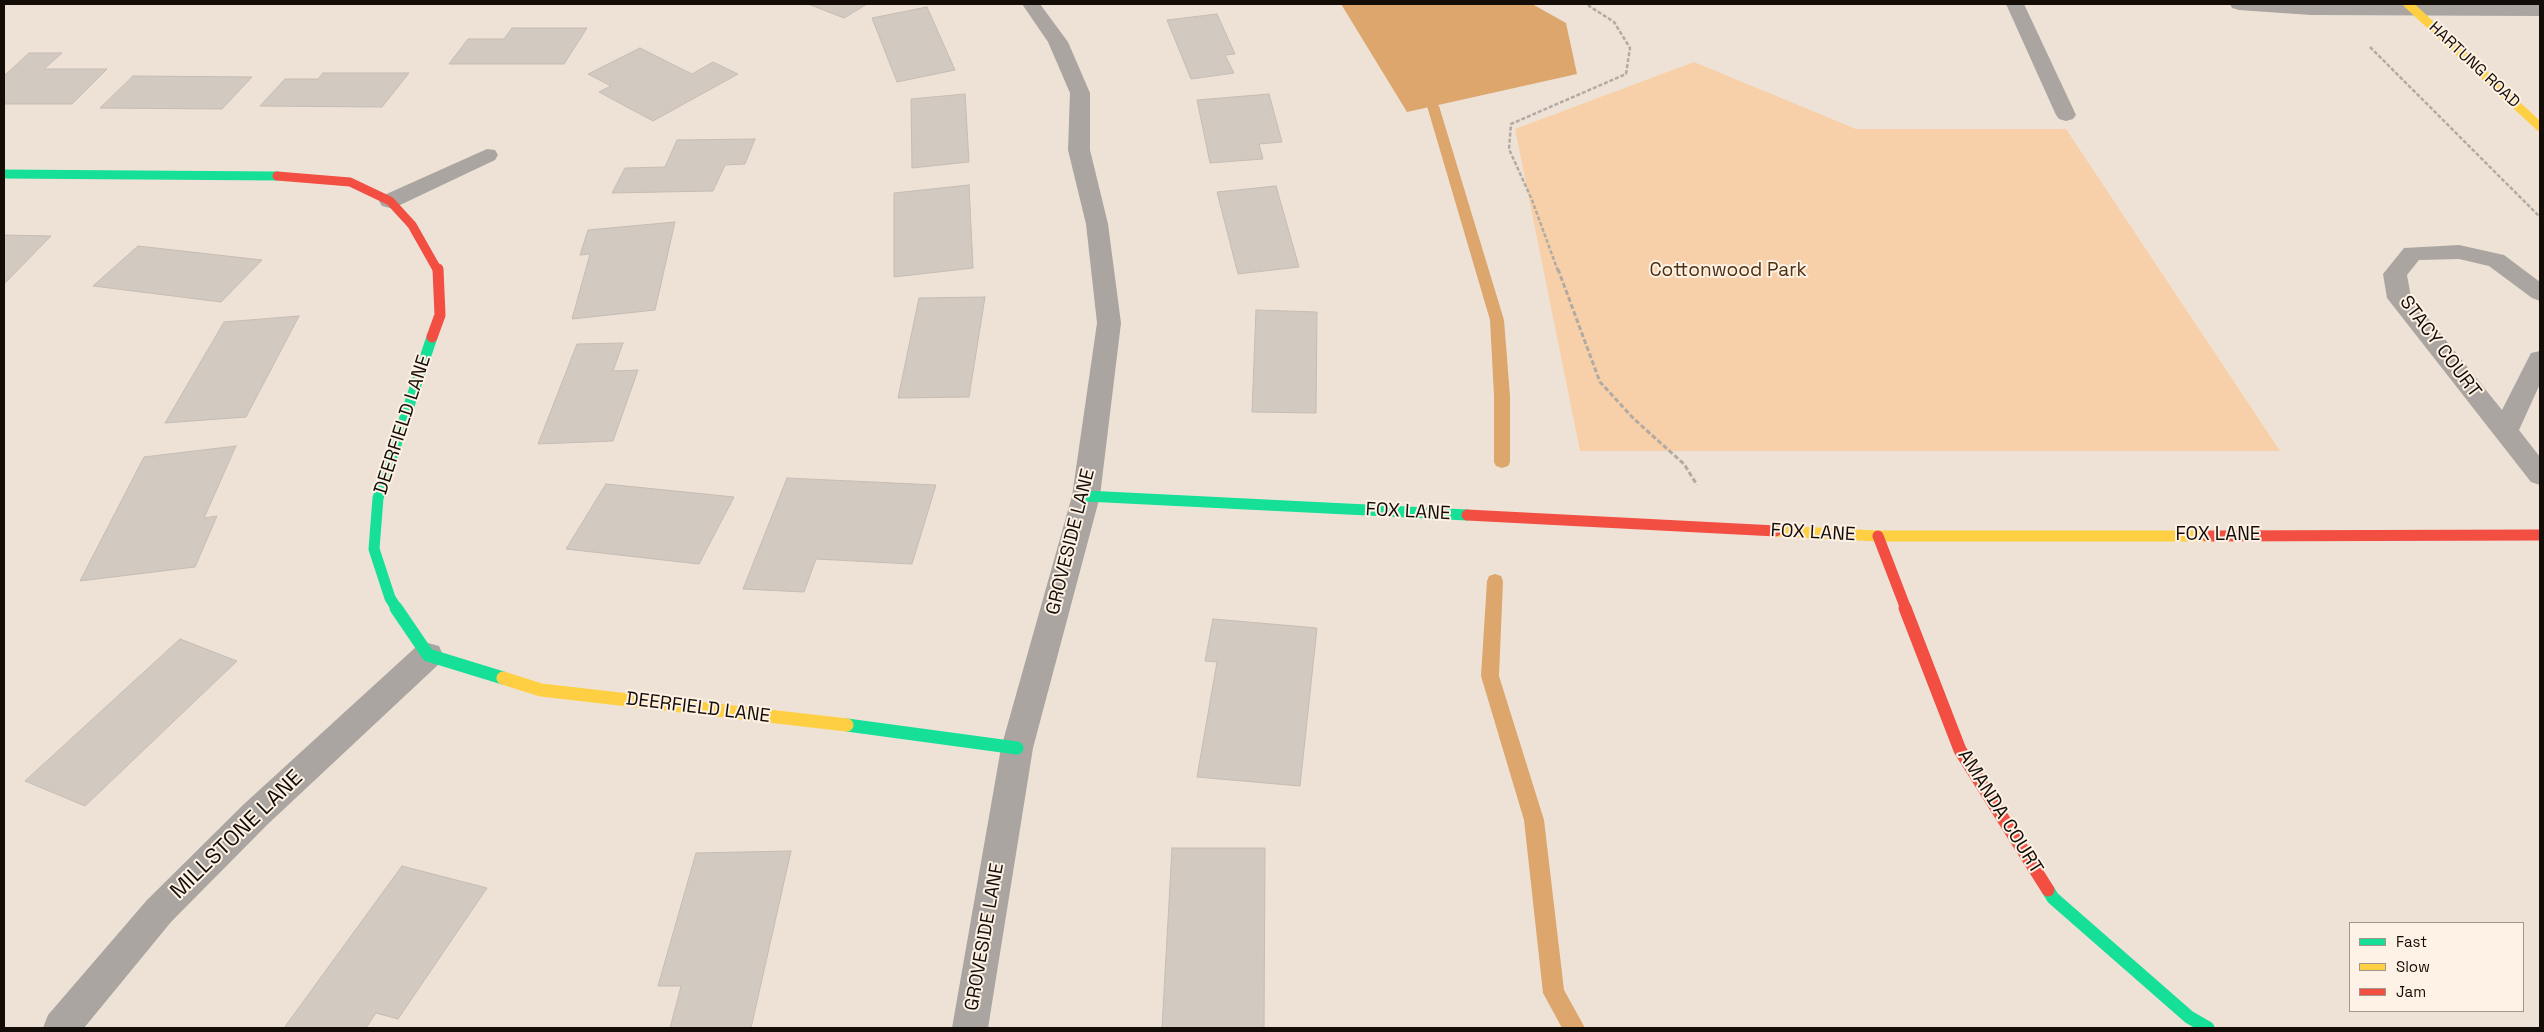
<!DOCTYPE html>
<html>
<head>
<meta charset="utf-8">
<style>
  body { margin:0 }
  #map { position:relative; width:2544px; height:1032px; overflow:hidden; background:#eee2d7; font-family:"Space Grotesk",sans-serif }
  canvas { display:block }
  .frame { position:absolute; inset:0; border:5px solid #140d07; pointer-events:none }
  .legend { position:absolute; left:2349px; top:922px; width:175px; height:90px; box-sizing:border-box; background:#fef1e5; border:1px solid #a0968c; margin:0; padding:6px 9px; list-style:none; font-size:15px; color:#140d07 }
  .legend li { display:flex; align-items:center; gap:10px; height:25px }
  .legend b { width:25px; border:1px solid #a0968c }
</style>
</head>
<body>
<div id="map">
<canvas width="2544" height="1032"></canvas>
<div class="frame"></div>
<ul class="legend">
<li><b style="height:6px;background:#16e098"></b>Fast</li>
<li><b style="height:6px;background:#ffcf43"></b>Slow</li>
<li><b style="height:6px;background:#f24e42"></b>Jam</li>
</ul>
</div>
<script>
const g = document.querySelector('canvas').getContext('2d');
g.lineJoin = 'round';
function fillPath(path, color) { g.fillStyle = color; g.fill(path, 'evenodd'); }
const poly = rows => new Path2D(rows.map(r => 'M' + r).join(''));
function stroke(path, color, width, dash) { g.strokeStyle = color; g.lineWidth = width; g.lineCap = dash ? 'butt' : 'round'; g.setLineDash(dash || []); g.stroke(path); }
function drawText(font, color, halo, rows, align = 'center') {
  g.font = font + ' "Space Grotesk",sans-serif'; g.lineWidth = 4; g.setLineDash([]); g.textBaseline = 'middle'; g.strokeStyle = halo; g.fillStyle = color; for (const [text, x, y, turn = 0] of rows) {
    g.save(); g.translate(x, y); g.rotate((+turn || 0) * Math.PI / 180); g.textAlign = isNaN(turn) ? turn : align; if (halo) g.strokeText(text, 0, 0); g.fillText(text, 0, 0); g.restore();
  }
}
const green = poly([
  [1694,62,1856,129,2066,129,2280,451,1580,451,1515,129]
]);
const water = poly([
  [1341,4,1532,4,1566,23,1577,74,1407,112]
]);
const stream = poly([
  [1433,102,1439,106,1504,320,1510,396,1510,462,1508,466,1502,468,1496,466,1494,462,1494,396,1490,320,1427,106,1433,102],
  [1495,574,1501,576,1503,581,1499,676,1544,820,1564,990,1585,1028,1562,1028,1543,993,1524,820,1481,676,1487,581,1489,576,1495,574]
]);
const building = poly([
  [808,4,867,4,844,18,808,4],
  [927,7,955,70,897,82,872,18,927,7],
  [1217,14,1235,54,1225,55,1234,73,1191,79,1167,20,1217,14],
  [512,28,587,28,564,64,449,64,468,39,504,39,512,28],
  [640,48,692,74,713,62,738,74,653,121,599,92,611,86,588,74,640,48],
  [29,53,62,53,44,69,107,69,72,104,4,104,4,76,29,53],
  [323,73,409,73,382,107,260,106,285,79,318,79,323,73],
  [133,76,252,77,222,109,100,108,133,76],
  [965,94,969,162,912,168,911,99,965,94],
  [1269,94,1282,142,1259,144,1263,159,1210,163,1197,100,1269,94],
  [755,139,745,164,725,165,713,191,612,193,625,168,665,167,677,140,755,139],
  [969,185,973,268,894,277,894,193,969,185],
  [1276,186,1299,267,1238,274,1217,192,1276,186],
  [675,222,655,310,572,319,590,254,580,255,588,230,675,222],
  [4,235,51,236,4,284,4,235],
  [138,246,262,260,221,302,93,286,138,246],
  [985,297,969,397,898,398,919,298,985,297],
  [1256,310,1317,312,1316,413,1252,412,1256,310],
  [299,316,246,417,165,423,224,322,299,316],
  [623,343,613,371,638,370,613,441,538,444,577,344,623,343],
  [236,446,204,518,217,516,195,567,80,581,144,457,236,446],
  [787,478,936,485,912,564,816,559,804,592,743,589,787,478],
  [606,484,734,497,699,564,566,549,606,484],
  [1213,619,1317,628,1300,786,1197,777,1217,662,1205,661,1213,619],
  [180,639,237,661,85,806,25,781,180,639],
  [1172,848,1265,848,1264,1028,1162,1028,1172,848],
  [791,851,751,1028,670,1028,681,986,658,986,696,853,791,851],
  [402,866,487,888,398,1019,376,1013,366,1028,284,1028,402,866]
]);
const pathFar1 = poly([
  [2370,47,2540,217],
  [1558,271,1532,200,1509,149,1511,124,1626,74,1630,48,1614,22,1586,4]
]);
const path = poly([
  [1558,269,1600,382,1634,419,1684,464,1697,485]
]);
const lane = poly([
  [2006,4,2024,4,2076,115,2073,119,2066,121,2059,119,2056,115,2006,4]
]);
const street = poly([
  [1022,4,1040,4,1068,42,1090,93,1090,150,1108,224,1121,323,1100,496,1033,748,988,1028,952,1028,1001,748,1072,496,1097,323,1086,224,1068,150,1070,93,1048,42,1022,4],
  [2230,4,2540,4,2540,16,2311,15,2239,10,2232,8,2230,4],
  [487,149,495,150,498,155,495,160,398,206,390,208,382,206,379,201,382,196,487,149],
  [2459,245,2504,255,2540,282,2540,301,2532,298,2489,266,2459,259,2419,260,2407,275,2411,297,2502,410,2531,353,2540,351,2540,384,2519,430,2540,457,2540,485,2531,482,2387,298,2383,274,2404,248,2459,245],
  [428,643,439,646,443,655,439,664,268,824,171,922,84,1028,43,1028,48,1015,147,900,244,804,417,646,428,643]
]);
const fastFar2 = poly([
  [4,174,277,176]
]);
const fastFar1 = poly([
  [1086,496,1467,515],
  [397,609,390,598,374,549,378,498,432,337]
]);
const fast = poly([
  [396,608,428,655,503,678],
  [847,725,1017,748],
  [2048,890,2053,898,2189,1017,2208,1028]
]);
const slowFar2 = poly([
  [2408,4,2540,127]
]);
const slowFar1 = poly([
  [1776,531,1878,536,2207,536]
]);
const slow = poly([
  [503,678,541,690,847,725]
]);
const jamFar2 = poly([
  [277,176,350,182,390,201,412,225,438,271]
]);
const jamFar1 = poly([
  [432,337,440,315,438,269],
  [1467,515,1776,531],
  [1878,536,1906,609],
  [2207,536,2540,535]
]);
const jam = poly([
  [1905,608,1960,750,2048,890]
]);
const farStreetnames = [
  ["HARTUNG ROAD",2474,65,43]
];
const parkNames = [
  ["Cottonwood Park",1728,271]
];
const streetNames = [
  ["STACY COURT",2440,347,53],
  ["DEERFIELD LANE",403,425,-72],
  ["FOX LANE",1408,512,3],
  ["FOX LANE",1813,533,3],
  ["FOX LANE",2218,535],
  ["GROVESIDE LANE",1071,542,-76],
  ["DEERFIELD LANE",698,708,7],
  ["AMANDA COURT",2000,812,58],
  ["GROVESIDE LANE",985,937,-80]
];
const nearStreetnames = [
  ["MILLSTONE LANE",237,835,-44]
];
fillPath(green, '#f7d0a9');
fillPath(water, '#dca66c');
fillPath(stream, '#dca66c');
fillPath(building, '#d2c9c0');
stroke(building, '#c5bcb3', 1);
stroke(pathFar1, '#b2aba4', 2.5, [4, 2]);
stroke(path, '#b2aba4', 3, [5, 2.5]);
fillPath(lane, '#aaa5a0');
fillPath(street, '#aaa5a0');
stroke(fastFar2, '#16e098', 9);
stroke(fastFar1, '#16e098', 11);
stroke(fast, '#16e098', 13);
stroke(slowFar2, '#ffcf43', 9);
stroke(slowFar1, '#ffcf43', 11);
stroke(slow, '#ffcf43', 13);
stroke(jamFar2, '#f24e42', 9);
stroke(jamFar1, '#f24e42', 11);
stroke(jam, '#f24e42', 13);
drawText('16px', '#140d07', '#fef1e5', farStreetnames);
drawText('19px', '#4e3010', '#fef1e5', parkNames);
drawText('19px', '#140d07', '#fef1e5', streetNames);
drawText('22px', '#140d07', '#fef1e5', nearStreetnames);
</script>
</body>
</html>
